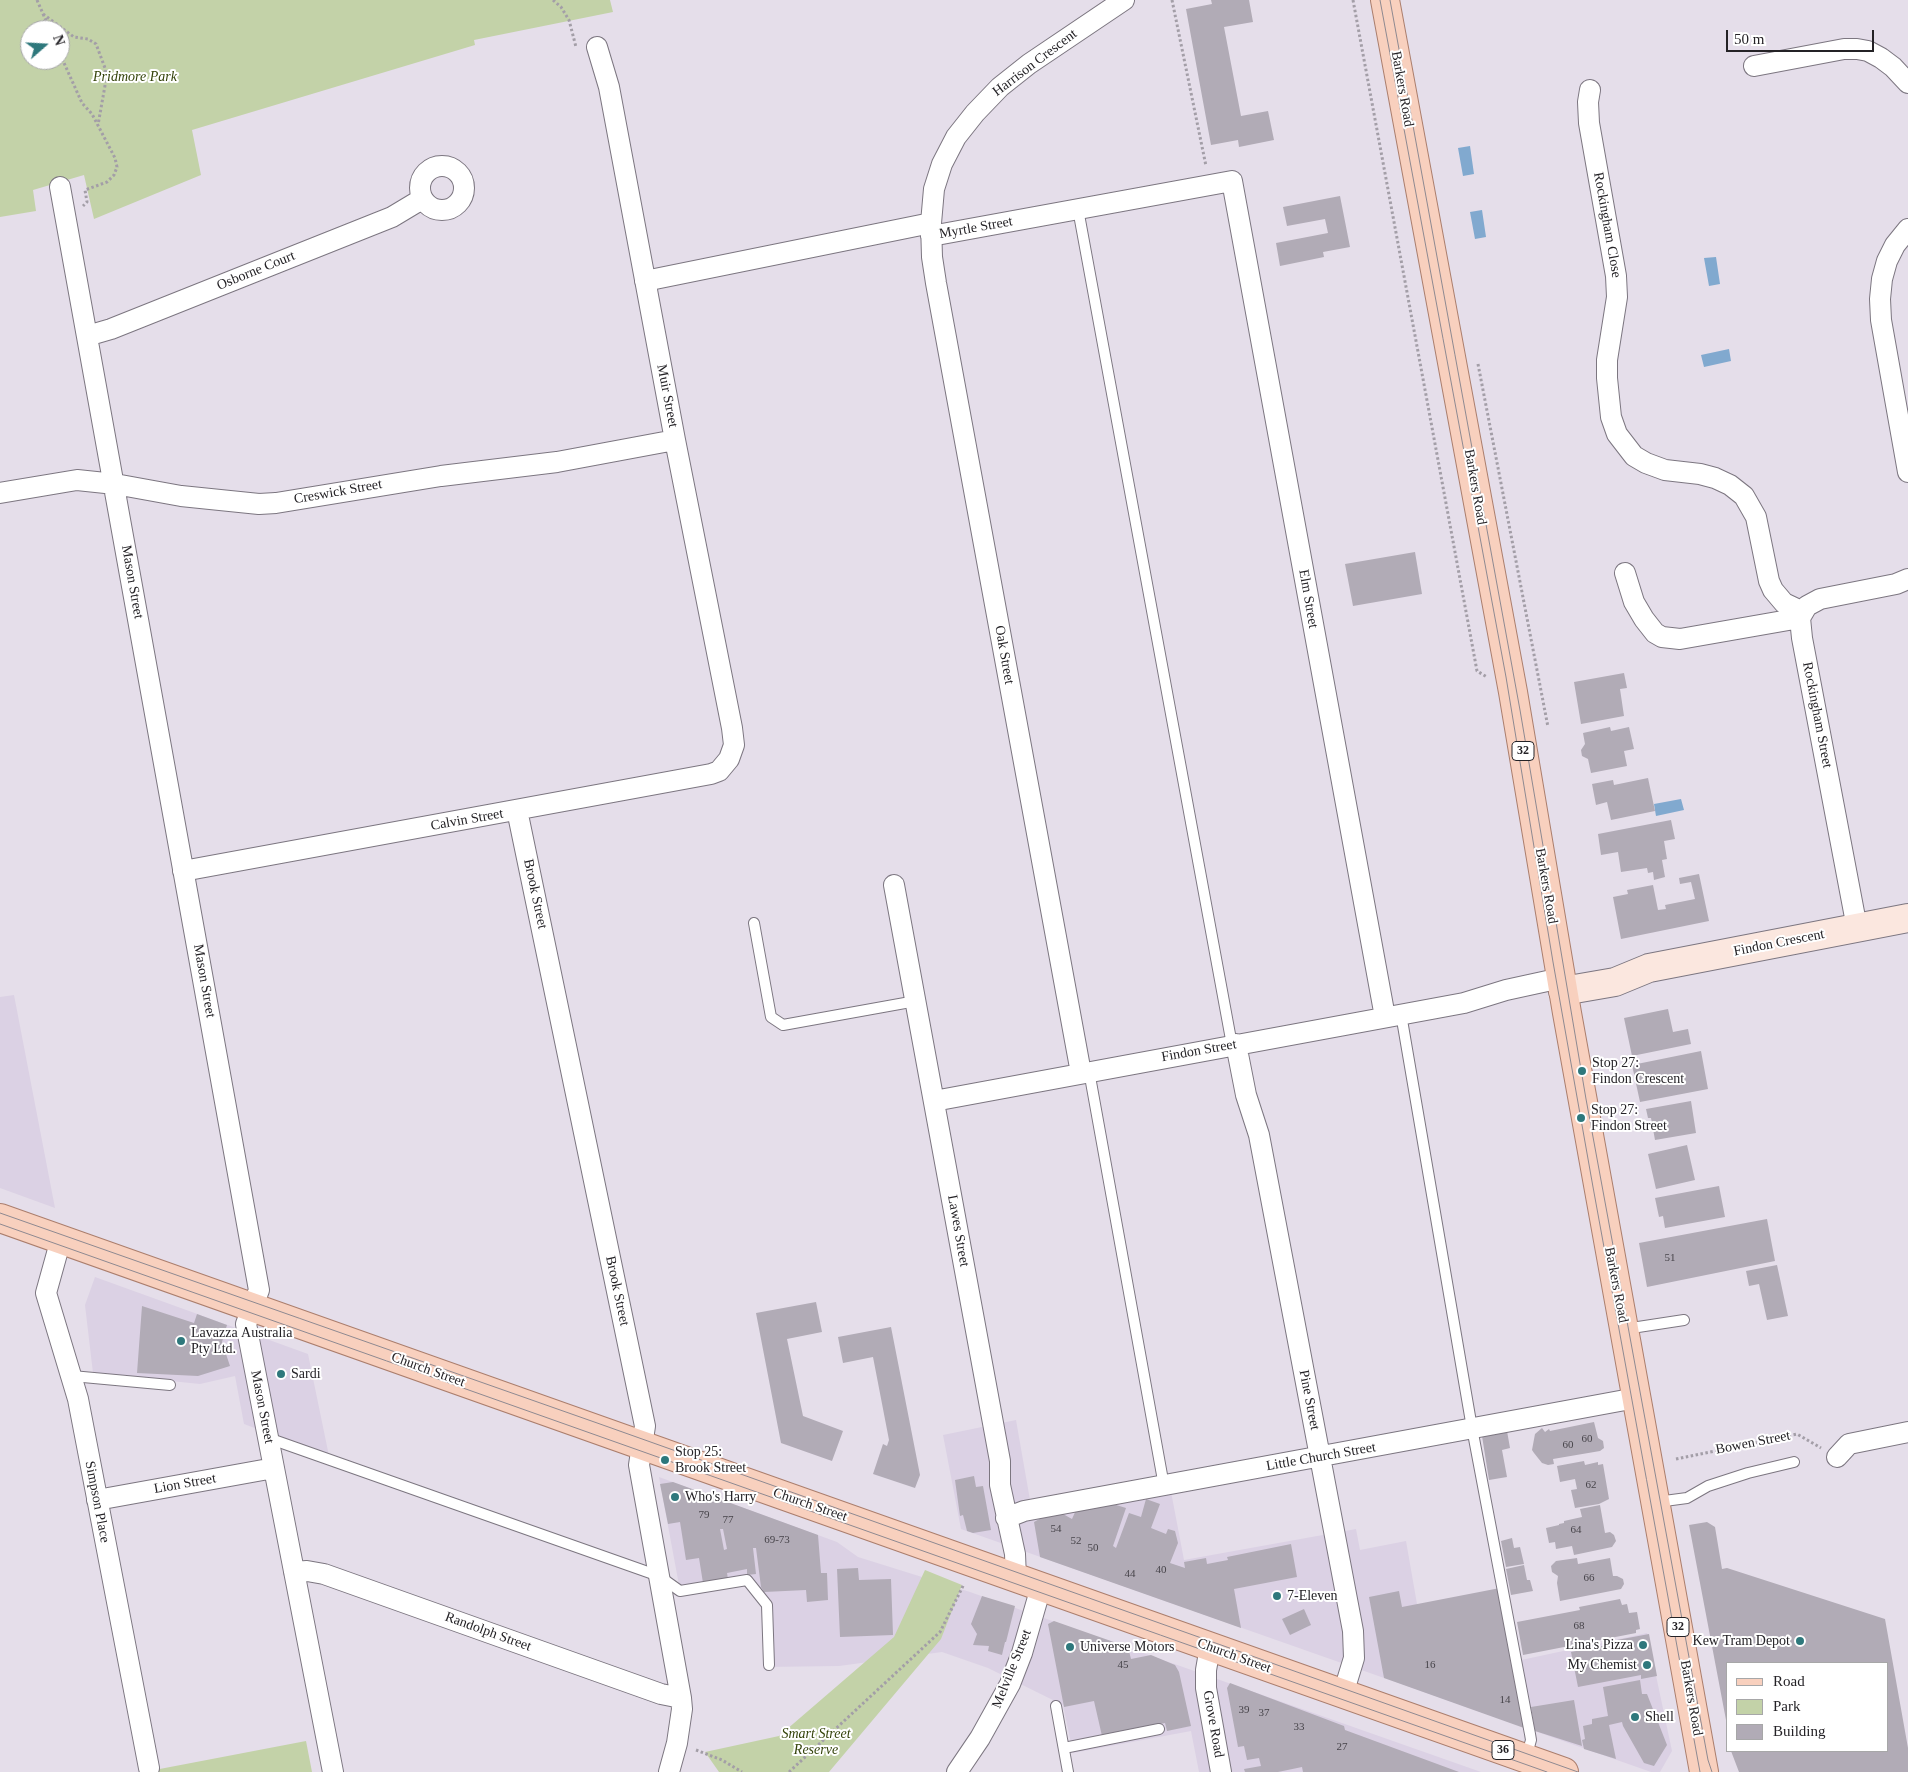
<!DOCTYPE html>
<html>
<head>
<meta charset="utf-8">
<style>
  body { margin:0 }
  #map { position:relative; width:1908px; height:1772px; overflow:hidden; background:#e5deea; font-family:Georgia,serif }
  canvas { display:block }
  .legend { position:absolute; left:1726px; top:1662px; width:162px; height:90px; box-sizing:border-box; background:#fff; border:1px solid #a7a7a8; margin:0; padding:6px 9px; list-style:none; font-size:15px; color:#242226 }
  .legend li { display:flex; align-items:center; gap:10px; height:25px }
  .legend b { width:25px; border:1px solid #a7a7a8 }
  .north { position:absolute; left:20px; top:20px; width:50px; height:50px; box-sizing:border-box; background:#fff; border:1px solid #a7a7a8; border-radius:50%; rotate:71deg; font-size:14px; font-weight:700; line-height:20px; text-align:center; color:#242226 }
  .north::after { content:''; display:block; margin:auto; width:18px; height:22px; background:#2e787c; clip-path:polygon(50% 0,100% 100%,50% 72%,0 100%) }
  .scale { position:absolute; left:1726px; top:30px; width:148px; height:22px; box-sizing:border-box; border:2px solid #242226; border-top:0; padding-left:6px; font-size:15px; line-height:18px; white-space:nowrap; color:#242226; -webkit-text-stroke:4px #fff; paint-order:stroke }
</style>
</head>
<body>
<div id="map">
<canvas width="1908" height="1772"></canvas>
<ul class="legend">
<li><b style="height:6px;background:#f8d0be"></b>Road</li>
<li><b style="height:14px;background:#c3d2a8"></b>Park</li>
<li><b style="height:14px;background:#b1abb6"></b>Building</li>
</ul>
<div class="north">N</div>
<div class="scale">50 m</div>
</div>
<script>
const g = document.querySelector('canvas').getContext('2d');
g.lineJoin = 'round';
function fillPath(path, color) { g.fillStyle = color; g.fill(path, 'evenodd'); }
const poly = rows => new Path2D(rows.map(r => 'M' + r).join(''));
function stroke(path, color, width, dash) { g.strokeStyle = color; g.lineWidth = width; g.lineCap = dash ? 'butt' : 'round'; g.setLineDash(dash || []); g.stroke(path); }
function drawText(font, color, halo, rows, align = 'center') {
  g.font = font + ' Georgia,serif'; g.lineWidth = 4; g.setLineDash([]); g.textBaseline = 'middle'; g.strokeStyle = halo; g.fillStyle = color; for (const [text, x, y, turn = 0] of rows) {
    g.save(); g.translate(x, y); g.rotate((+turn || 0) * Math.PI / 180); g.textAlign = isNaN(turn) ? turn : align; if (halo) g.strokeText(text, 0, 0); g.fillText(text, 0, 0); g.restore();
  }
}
const built = poly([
  [14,995,55,1208,0,1188,0,997],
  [95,1277,308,1354,329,1456,244,1424,235,1376,200,1384,93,1373,85,1305],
  [1016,1420,1030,1500,1168,1476,1184,1560,1356,1529,1360,1550,1406,1541,1417,1604,1512,1662,1647,1633,1672,1751,1660,1772,1651,1772,961,1529,943,1435],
  [659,1477,837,1542,858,1557,970,1592,1481,1772,1199,1772,1191,1731,1073,1753,1063,1705,988,1668,942,1652,839,1666,764,1667,761,1605,745,1585,681,1596]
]);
const green = poly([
  [0,0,610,0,613,12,474,40,475,45,192,130,201,175,94,219,84,175,33,190,36,211,0,217],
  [30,30,60,30,60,60,30,60],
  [925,1570,962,1585,941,1639,829,1772,719,1772,705,1752,779,1736,894,1637],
  [306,1741,312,1772,144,1772]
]);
const water = poly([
  [1470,146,1474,174,1463,176,1458,148],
  [1482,210,1486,237,1475,239,1470,212],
  [1716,257,1720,284,1709,286,1704,258],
  [1729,349,1731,361,1704,367,1701,355],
  [1681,799,1684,810,1656,816,1654,804]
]);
const building = poly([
  [1211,0,1249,0,1253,22,1224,27,1241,116,1268,111,1274,140,1239,147,1238,140,1211,145,1186,9,1212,4],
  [1340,196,1350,247,1323,252,1324,257,1280,266,1276,243,1328,233,1325,219,1287,226,1283,207],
  [1415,552,1422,594,1353,606,1345,564],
  [1624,673,1627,688,1620,689,1624,716,1581,724,1574,682],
  [1610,727,1611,731,1629,727,1634,749,1624,751,1627,766,1591,773,1588,759,1582,756,1581,750,1585,744,1583,733],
  [1648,778,1655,811,1611,820,1607,802,1596,805,1592,784,1613,780,1614,785],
  [1671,820,1675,839,1664,841,1667,859,1662,860,1665,877,1654,880,1653,872,1648,873,1647,868,1621,872,1618,852,1601,855,1598,834],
  [1699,874,1709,921,1621,939,1613,897,1628,894,1627,890,1653,885,1658,910,1666,909,1665,905,1695,899,1691,882,1680,884,1679,878],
  [1668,1009,1673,1032,1688,1029,1691,1044,1632,1056,1624,1018],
  [1701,1051,1708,1089,1640,1102,1632,1065],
  [1691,1101,1696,1133,1655,1140,1651,1118,1648,1118,1646,1109],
  [1687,1145,1695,1180,1656,1189,1648,1154],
  [1719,1186,1725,1217,1665,1228,1663,1216,1659,1217,1655,1198],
  [1767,1219,1775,1261,1647,1287,1639,1243],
  [1777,1265,1788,1316,1767,1320,1759,1284,1749,1286,1746,1271],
  [816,1302,822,1332,787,1339,803,1416,843,1431,832,1461,781,1443,756,1313],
  [142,1306,194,1323,197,1314,227,1325,222,1342,230,1366,198,1376,137,1373],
  [891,1327,920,1475,915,1488,873,1474,883,1444,887,1446,889,1440,873,1357,843,1363,838,1337],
  [1594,1422,1598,1438,1603,1441,1604,1448,1600,1451,1553,1459,1554,1464,1548,1465,1542,1463,1534,1453,1532,1450,1535,1434,1542,1428,1545,1432,1549,1429,1550,1431],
  [1507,1431,1510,1448,1502,1450,1507,1477,1489,1480,1482,1436],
  [1584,1461,1585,1465,1598,1462,1598,1465,1603,1464,1609,1499,1599,1504,1575,1508,1571,1490,1577,1489,1575,1479,1560,1482,1557,1466],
  [974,1476,976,1487,983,1486,991,1530,973,1533,967,1531,963,1515,960,1516,955,1480],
  [673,1482,818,1535,821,1573,827,1573,828,1600,807,1602,806,1590,764,1592,761,1587,756,1548,753,1548,756,1574,747,1575,747,1569,727,1573,728,1579,703,1583,699,1558,686,1560,680,1522,668,1524,660,1484],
  [720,1529,723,1529,727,1549,724,1550],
  [1146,1499,1160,1504,1151,1528,1166,1534,1168,1529,1175,1531,1178,1543,1170,1563,1185,1568,1184,1562,1206,1558,1207,1564,1228,1560,1227,1557,1291,1544,1297,1577,1234,1589,1241,1628,1040,1557,1034,1522,1043,1517,1063,1514,1072,1519,1076,1510,1113,1504,1126,1508,1113,1546,1116,1548,1129,1513,1141,1517],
  [1600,1505,1605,1533,1610,1532,1614,1535,1616,1541,1612,1547,1574,1555,1572,1546,1556,1549,1555,1542,1549,1543,1546,1528,1559,1525,1559,1524,1564,1523,1564,1521,1582,1517,1580,1509],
  [1707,1522,1715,1527,1722,1569,1727,1568,1885,1619,1908,1748,1908,1772,1739,1772,1731,1751,1887,1751,1887,1663,1727,1663,1726,1720,1689,1525],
  [1512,1538,1514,1548,1520,1547,1524,1564,1506,1567,1501,1541],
  [1577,1558,1578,1564,1610,1558,1613,1576,1617,1576,1623,1579,1624,1584,1621,1589,1560,1601,1557,1583,1558,1576,1552,1572,1551,1566,1556,1561],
  [1524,1565,1527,1580,1530,1580,1533,1591,1511,1595,1506,1569],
  [858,1568,859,1580,891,1579,893,1635,840,1637,837,1569],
  [1500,1588,1524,1728,1384,1678,1369,1597,1399,1591,1402,1607],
  [982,1596,1015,1606,1006,1642,1005,1642,1002,1655,988,1651,989,1646,973,1645,977,1634,971,1624],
  [1620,1599,1622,1605,1627,1604,1629,1613,1637,1612,1640,1629,1636,1630,1636,1633,1523,1655,1517,1622,1580,1610,1579,1607],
  [1304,1609,1311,1625,1290,1635,1282,1619],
  [1054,1621,1128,1647,1131,1659,1151,1655,1175,1665,1179,1672,1191,1726,1167,1731,1165,1723,1102,1736,1094,1701,1064,1707,1048,1624],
  [1649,1634,1657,1676,1641,1679,1641,1675,1578,1687,1571,1652,1618,1643,1617,1640],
  [1640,1680,1642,1694,1647,1694,1667,1745,1654,1766,1644,1763,1623,1726,1622,1722,1609,1725,1616,1759,1584,1749,1582,1740,1585,1739,1583,1726,1592,1724,1592,1719,1608,1716,1603,1687],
  [1230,1683,1344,1726,1345,1730,1459,1772,1303,1772,1302,1767,1278,1772,1245,1772,1244,1769,1261,1766,1259,1758,1247,1760,1244,1746,1238,1747,1227,1688],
  [1574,1700,1582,1746,1535,1731,1531,1707]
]);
const path = poly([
  [37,0,50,30],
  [553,0,561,7,569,20,576,47],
  [1172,0,1206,166],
  [1353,0,1477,671,1487,677],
  [43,14,74,37,88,39,96,44,105,68,106,80,98,125],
  [60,54,82,103,92,114,115,158,117,167,114,175,107,182,85,190,87,202,83,206],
  [1478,364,1548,727],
  [1676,1459,1797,1434,1821,1448],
  [696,1750,722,1760,742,1772],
  [789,1772,940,1632,964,1584]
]);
const lane = poly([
  [1078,209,1232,1045],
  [754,923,771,1017,783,1025,916,1001],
  [1401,1014,1472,1428,1530,1734,1531,1740,1526,1758],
  [1089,1071,1164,1486],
  [1625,1329,1684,1320],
  [72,1376,170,1385],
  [268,1438,659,1576,680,1591,747,1580,767,1605,769,1665],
  [1657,1502,1687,1498,1708,1486,1748,1473,1794,1462],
  [1056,1706,1068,1772],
  [1064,1748,1159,1729]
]);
const street = poly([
  [1754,66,1844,49,1857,49,1868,51,1881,58,1893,67,1908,83],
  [1590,90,1588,102,1589,123,1616,276,1617,297,1607,360,1607,378,1611,417,1617,434,1634,456,1646,463,1665,470,1700,474,1715,478,1730,485,1744,496,1756,517,1769,581,1773,590,1784,603,1803,612],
  '420 188a22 22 0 1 1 44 0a22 22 0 1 1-44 0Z',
  [60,187,259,1290,246,1324,333,1772],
  [931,223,934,189,942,164,956,137,975,113,1000,87,1029,64,1124,0],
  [1908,229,1895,245,1887,261,1882,279,1880,299,1881,320,1908,472],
  [931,236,1232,181,1385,1017],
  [645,281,931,223,932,257,936,283,1081,1073],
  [87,336,111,329,392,217,422,199],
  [0,493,77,480,115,484,181,496,259,504,276,503,441,476,557,462,675,440],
  [1625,573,1634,602,1644,619,1655,633,1662,637,1680,639,1800,618],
  [517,810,645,1426,639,1465,681,1698,682,1709,677,1743,669,1772],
  [183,871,711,774,719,771,729,759,734,745,732,728,675,440,609,87,597,47],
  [894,885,1000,1461,1000,1485,1015,1554,1016,1578],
  [1857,928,1802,638,1800,618,1807,606,1820,599,1896,584,1908,579],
  [1236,1044,1246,1095,1259,1135,1353,1631,1354,1658,1343,1694],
  [934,1101,1464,1003,1506,990,1561,978],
  [61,1239,46,1293,78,1399,149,1768],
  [1837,1457,1849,1444,1908,1432],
  [97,1500,274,1468],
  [1006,1518,1024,1511,1636,1398],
  [294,1572,307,1571,324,1574,661,1694,681,1698],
  [1210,1647,1206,1670,1206,1688,1221,1772],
  [957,1772,980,1738,1010,1684,1022,1653,1041,1587]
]);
const secondary = poly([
  [1563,991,1615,982,1649,968,1908,918]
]);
const primary = poly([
  [1385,0,1513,692,1567,1013,1704,1772],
  [0,1218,1564,1772]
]);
const tram = poly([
  [1380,0,1506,677,1553,962,1593,1187,1700,1772],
  [1390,0,1520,710,1586,1099,1708,1760,1712,1772],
  [0,1213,600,1424,1578,1772],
  [0,1224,1547,1772]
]);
const markers = [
  [1582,1071,5,"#2e787c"],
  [1581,1118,5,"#2e787c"],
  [181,1341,5,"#2e787c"],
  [281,1374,5,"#2e787c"],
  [665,1460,5,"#2e787c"],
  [675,1497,5,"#2e787c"],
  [1277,1596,5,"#2e787c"],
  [1800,1641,5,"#2e787c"],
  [1643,1645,5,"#2e787c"],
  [1070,1647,5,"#2e787c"],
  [1647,1665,5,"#2e787c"],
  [1635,1717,5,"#2e787c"]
];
const numberNames = [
  ["51",1670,1258],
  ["60",1587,1439],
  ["60",1568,1445],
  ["62",1591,1485],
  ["79",704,1515],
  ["77",728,1520],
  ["54",1056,1529],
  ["64",1576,1530],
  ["69-73",777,1540],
  ["52",1076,1541],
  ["50",1093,1548],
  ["40",1161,1570],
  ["44",1130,1574],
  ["66",1589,1578],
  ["68",1579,1626],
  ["45",1123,1665],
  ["16",1430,1665],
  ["14",1505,1700],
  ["39",1244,1710],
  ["37",1264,1713],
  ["33",1299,1727],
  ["27",1342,1747]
];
const shields = [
  [1523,751,22],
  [1678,1627,22],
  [1503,1750,22]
];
const shieldNames = [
  ["32",1523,751],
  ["32",1678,1627],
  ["36",1503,1750]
];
const streetNames = [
  ["Harrison Crescent",1035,63,-37],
  ["Barkers Road",1402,89,80],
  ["Rockingham Close",1607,225,80],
  ["Myrtle Street",976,228,-10],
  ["Osborne Court",256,271,-22],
  ["Muir Street",667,396,79],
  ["Barkers Road",1475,487,80],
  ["Creswick Street",338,492,-10],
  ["Mason Street",132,582,80],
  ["Elm Street",1308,599,80],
  ["Oak Street",1004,655,80],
  ["Rockingham Street",1817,715,79],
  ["Calvin Street",467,820,-10],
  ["Barkers Road",1546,886,80],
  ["Brook Street",535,894,78],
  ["Findon Crescent",1779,943,-11],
  ["Mason Street",204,981,80],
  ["Findon Street",1199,1051,-10],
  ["Lawes Street",958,1231,80],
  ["Barkers Road",1616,1285,79],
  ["Brook Street",617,1291,78],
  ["Church Street",428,1370,20],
  ["Pine Street",1309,1400,79],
  ["Mason Street",262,1407,79],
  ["Bowen Street",1753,1443,-11],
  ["Little Church Street",1321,1457,-10],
  ["Lion Street",185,1484,-10],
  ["Simpson Place",97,1502,79],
  ["Church Street",810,1505,19],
  ["Randolph Street",488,1632,20],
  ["Church Street",1234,1656,20],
  ["Melville Street",1012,1669,-68],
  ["Barkers Road",1691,1698,80],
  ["Grove Road",1213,1724,80]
];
const parkNames = [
  ["Pridmore Park",135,77],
  ["Smart Street",816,1734],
  ["Reserve",816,1750]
];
const poiNames = [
  ["Stop 27:",1592,1063],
  ["Findon Crescent",1592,1079],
  ["Stop 27:",1591,1110],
  ["Findon Street",1591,1126],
  ["Lavazza Australia",191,1333],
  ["Pty Ltd.",191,1349],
  ["Sardi",291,1374],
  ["Stop 25:",675,1452],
  ["Brook Street",675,1468],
  ["Who's Harry",685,1497],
  ["7-Eleven",1287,1596],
  ["Kew Tram Depot",1790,1641,"right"],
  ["Lina's Pizza",1633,1645,"right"],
  ["Universe Motors",1080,1647],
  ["My Chemist",1637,1665,"right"],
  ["Shell",1645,1717]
];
fillPath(built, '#dbd1e4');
fillPath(green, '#c3d2a8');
fillPath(water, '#81a9cf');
fillPath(building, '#b1abb6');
stroke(lane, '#7c7680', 12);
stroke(street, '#7c7680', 22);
stroke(secondary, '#7c7680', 30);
stroke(primary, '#ab7e6d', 30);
stroke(path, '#a39ea7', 3, [2.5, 2.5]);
stroke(lane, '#fff', 10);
stroke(street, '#fff', 20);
stroke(secondary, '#fbe7df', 28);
stroke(primary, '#f8d0be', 28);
stroke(tram, '#8e8991', 1);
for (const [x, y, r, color] of markers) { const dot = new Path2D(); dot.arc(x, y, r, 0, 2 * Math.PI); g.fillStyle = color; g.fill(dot); stroke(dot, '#fff', 2); }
drawText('11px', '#47444a', null, numberNames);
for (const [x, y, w] of shields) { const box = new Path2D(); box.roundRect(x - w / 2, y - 9.5, w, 19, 4); g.fillStyle = '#fff'; g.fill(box); stroke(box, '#242226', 1); }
drawText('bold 12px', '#242226', null, shieldNames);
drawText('14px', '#242226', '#fff', streetNames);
drawText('italic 14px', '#334209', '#fff', parkNames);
drawText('14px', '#242226', '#fff', poiNames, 'left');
</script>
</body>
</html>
